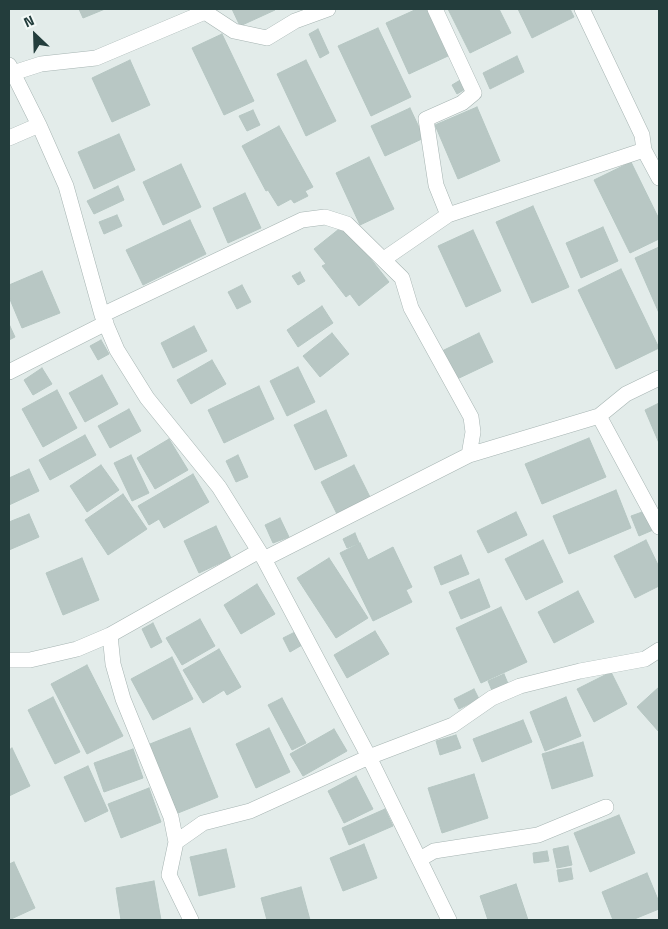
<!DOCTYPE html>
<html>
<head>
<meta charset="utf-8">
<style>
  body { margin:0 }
  #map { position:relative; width:668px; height:929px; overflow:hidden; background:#e3ecea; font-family:"Titillium Web",sans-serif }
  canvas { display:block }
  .frame { position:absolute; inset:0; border:10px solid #233d3c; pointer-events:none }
  .north { position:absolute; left:10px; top:10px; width:50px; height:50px; -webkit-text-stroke:4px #f3f9f7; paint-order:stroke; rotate:336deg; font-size:14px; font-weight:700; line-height:20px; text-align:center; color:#233d3c }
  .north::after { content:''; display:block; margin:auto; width:18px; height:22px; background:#233d3c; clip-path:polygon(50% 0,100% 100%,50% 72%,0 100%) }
</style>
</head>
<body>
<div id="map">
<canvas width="668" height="929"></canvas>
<div class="frame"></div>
<div class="north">N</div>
</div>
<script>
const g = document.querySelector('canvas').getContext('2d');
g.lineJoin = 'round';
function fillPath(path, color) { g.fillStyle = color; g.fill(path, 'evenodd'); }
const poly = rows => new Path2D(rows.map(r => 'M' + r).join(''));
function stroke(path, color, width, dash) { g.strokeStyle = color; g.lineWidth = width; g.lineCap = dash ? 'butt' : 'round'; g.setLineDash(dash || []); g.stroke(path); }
const building = poly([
  [79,9,105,9,83,18,79,9],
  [232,9,274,9,275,10,240,26,232,9],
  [417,9,427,9,448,56,409,74,386,23,417,9],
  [448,9,499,9,511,33,470,53,448,9],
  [518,9,570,9,574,17,532,38,518,9],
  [378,28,411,97,371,116,338,46,378,28],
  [318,29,329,53,320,58,309,34,318,29],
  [222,34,254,101,224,115,192,48,222,34],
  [517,56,524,72,490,89,483,73,517,56],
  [130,60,150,105,112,122,92,78,130,60],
  [306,60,336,121,306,136,277,74,306,60],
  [462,79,467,88,457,94,452,85,462,79],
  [477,107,500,161,458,179,435,125,477,107],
  [410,108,424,138,385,156,371,126,410,108],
  [253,110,260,125,247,131,239,116,253,110],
  [279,126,313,187,305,191,308,196,294,203,291,199,278,206,268,190,266,191,242,146,279,126],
  [119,134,135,170,94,189,78,152,119,134],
  [369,157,394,209,360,225,336,173,369,157],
  [631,162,659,219,659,239,630,253,594,180,631,162],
  [181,164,201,207,163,225,143,182,181,164],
  [118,186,124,200,94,214,87,201,118,186],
  [245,193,261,228,228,243,213,208,245,193],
  [533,206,569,287,532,303,496,222,533,206],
  [117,215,122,226,104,234,99,222,117,215],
  [190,220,206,254,143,285,126,250,190,220],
  [344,225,389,282,359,306,350,294,346,297,322,266,326,264,314,249,344,225],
  [603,227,618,261,581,278,566,243,603,227],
  [473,230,501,291,466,307,438,246,473,230],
  [659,247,659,313,635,258,659,247],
  [621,269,659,348,616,369,578,290,621,269],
  [42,271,60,313,22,328,9,297,9,285,42,271],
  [300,272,305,281,298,285,292,276,300,272],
  [242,285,251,302,237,309,228,292,242,285],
  [322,306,333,323,298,347,287,330,322,306],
  [9,324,15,337,9,340,9,324],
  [194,326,207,351,173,368,161,343,194,326],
  [332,333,349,354,320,377,303,356,332,333],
  [479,333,493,362,455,380,442,351,479,333],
  [101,340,109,354,98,360,90,346,101,340],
  [212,360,226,384,191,404,177,380,212,360],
  [298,367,315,402,287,416,270,381,298,367],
  [42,368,52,384,33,395,24,380,42,368],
  [102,375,118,404,85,422,69,393,102,375],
  [259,386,274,419,224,443,208,410,259,386],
  [57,390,77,428,43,447,22,409,57,390],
  [659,403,659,443,645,410,659,403],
  [129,409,141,431,110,448,98,426,129,409],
  [326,410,347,456,315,470,294,425,326,410],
  [85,435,96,455,50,480,39,460,85,435],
  [589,438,606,477,542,504,525,464,589,438],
  [169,439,188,470,155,489,137,458,169,439],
  [131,455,149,493,132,501,114,463,131,455],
  [238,455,248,477,236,482,226,461,238,455],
  [101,465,119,490,87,512,70,486,101,465],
  [354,465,370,497,337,514,321,482,354,465],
  [29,469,39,491,9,505,9,478,29,469],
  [193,474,209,502,164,528,159,519,149,525,138,506,193,474],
  [616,490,631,528,569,554,553,516,616,490],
  [123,494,147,529,108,555,85,520,123,494],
  [645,511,653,530,639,536,631,516,645,511],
  [516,512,527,535,488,553,477,531,516,512],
  [29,514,39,537,9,550,9,522,29,514],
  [280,518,289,537,273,543,265,525,280,518],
  [216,526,231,558,199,573,184,541,216,526],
  [355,533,359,543,347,548,343,539,355,533],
  [543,540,563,582,526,600,505,559,543,540],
  [646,540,659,567,659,586,635,598,614,556,646,540],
  [360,543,368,560,393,547,412,587,406,590,412,602,373,621,340,553,360,543],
  [461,555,469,574,441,585,434,567,461,555],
  [82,558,99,600,63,615,46,573,82,558],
  [329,558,368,618,336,638,297,578,329,558],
  [479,579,490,607,461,619,449,592,479,579],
  [257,584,275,614,241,634,224,605,257,584],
  [578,591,594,622,554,643,538,612,578,591],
  [501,607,527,662,481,683,456,628,501,607],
  [200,619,215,646,182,665,166,638,200,619],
  [153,623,162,642,151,648,142,629,153,623],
  [375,631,389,654,347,678,334,655,375,631],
  [295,632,302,645,290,652,283,638,295,632],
  [219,649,241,687,227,695,224,690,203,703,183,670,219,649],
  [172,657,193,699,153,720,131,679,172,657],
  [87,665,123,736,87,754,51,684,87,665],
  [611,672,627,704,594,722,577,689,611,672],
  [504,674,509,686,493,693,488,681,504,674],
  [659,687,659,732,637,707,659,687],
  [474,689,479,699,459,709,454,699,474,689],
  [53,697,80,752,55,764,28,710,53,697],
  [566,697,581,736,545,751,530,712,566,697],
  [282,698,306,743,292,750,268,705,282,698],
  [523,720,532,742,482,762,473,739,523,720],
  [190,728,218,797,178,813,150,744,190,728],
  [269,728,290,772,256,788,236,744,269,728],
  [334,729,347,751,303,776,290,754,334,729],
  [456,735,461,748,440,755,436,741,456,735],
  [583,742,593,776,552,789,542,754,583,742],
  [12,748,30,786,9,796,9,750,12,748],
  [133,749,143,778,104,792,94,763,133,749],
  [88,766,108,811,85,822,64,777,88,766],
  [474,774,488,818,442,833,428,788,474,774],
  [356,776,373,809,344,823,328,791,356,776],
  [149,788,161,822,121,838,108,804,149,788],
  [385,809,393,826,349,845,342,828,385,809],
  [619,815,635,853,590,872,574,833,619,815],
  [364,844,377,878,343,891,330,858,364,844],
  [568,846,572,865,557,868,553,849,568,846],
  [226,849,235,887,199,896,190,857,226,849],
  [547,851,549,861,534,863,533,853,547,851],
  [14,862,35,908,9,920,9,864,14,862],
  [571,868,573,879,559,882,557,870,571,868],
  [647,873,659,902,659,909,632,920,613,920,602,892,647,873],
  [154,881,161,920,121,920,116,888,154,881],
  [516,884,528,920,488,920,480,896,516,884],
  [301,887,310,920,267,920,261,898,301,887]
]);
const street = poly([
  [582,9,642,135,644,150,659,178],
  [9,65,39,125,66,186,102,315,117,350,147,398,219,487,264,559,369,757,449,920],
  [13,73,41,64,96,58,205,12,234,31,267,38,295,21,328,9],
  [9,138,39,125],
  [448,215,644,150],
  [384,259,448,215,436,185,426,119,462,103,474,93,435,9],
  [102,315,302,220,325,217,347,224,402,278,411,308,471,417,473,432,469,455],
  [9,372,106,323],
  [599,416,659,527],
  [264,559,469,455,599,416,626,394,659,378],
  [110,635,113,664,123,699,171,817,176,842,169,875,191,920],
  [9,660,30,660,77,649,110,635,259,551],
  [176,842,203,823,250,811,369,757,453,725,492,698,520,686,580,671,645,659,659,650],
  [420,859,434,851,538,835,606,807]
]);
fillPath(building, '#b8c7c4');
stroke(building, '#b5c6c2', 1);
stroke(street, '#a6b4b2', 16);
stroke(street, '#fff', 15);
</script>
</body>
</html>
